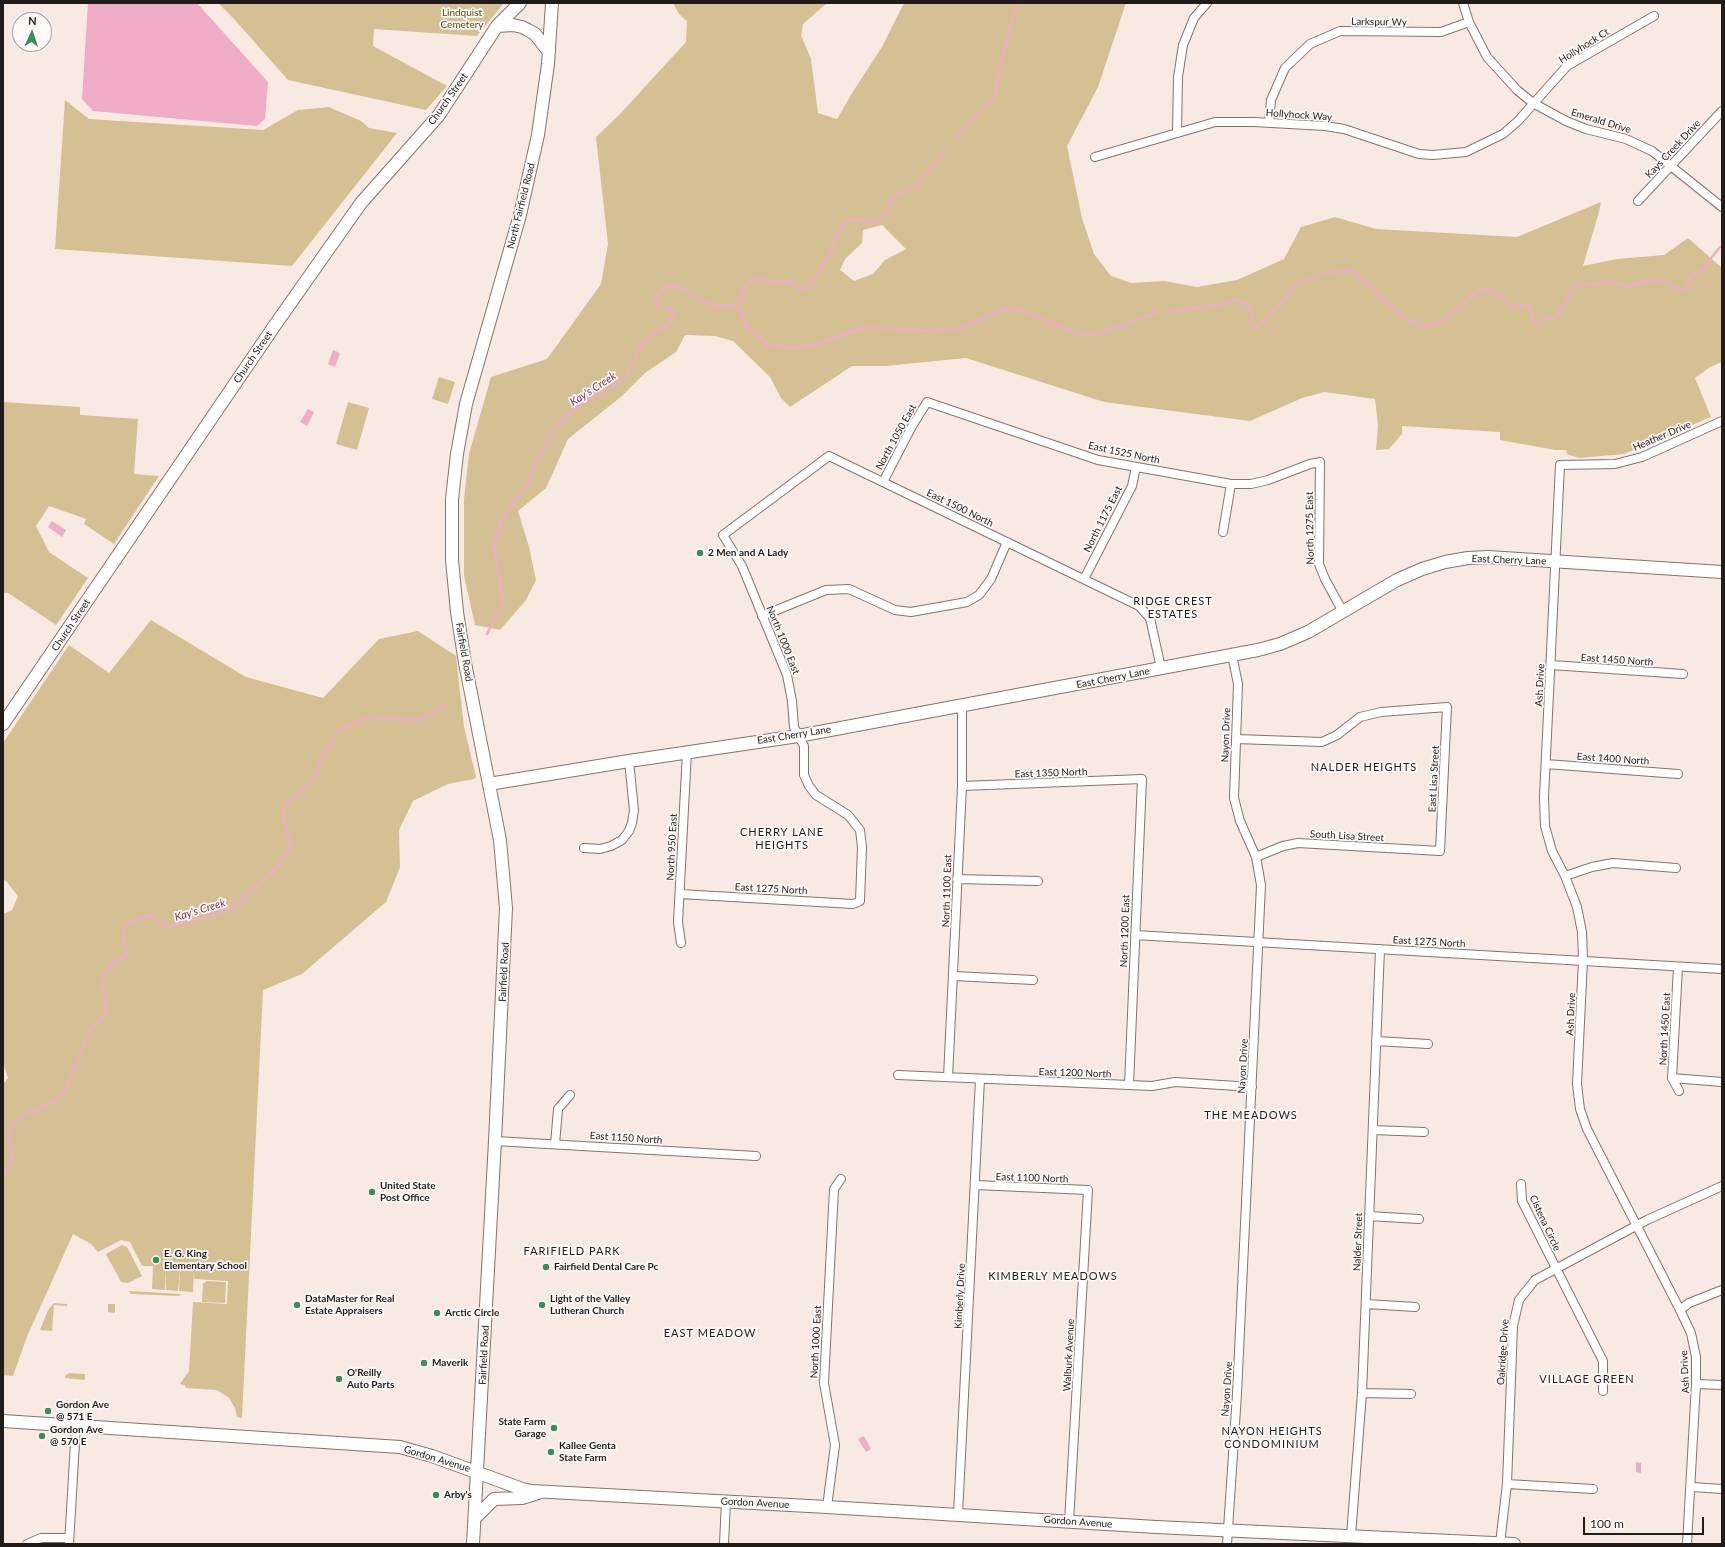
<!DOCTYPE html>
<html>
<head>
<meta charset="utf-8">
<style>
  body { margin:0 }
  #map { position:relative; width:1725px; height:1547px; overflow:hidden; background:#f9e9e3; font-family:Lato,sans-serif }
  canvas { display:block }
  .frame { position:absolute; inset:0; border:4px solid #211b19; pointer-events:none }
  .north { position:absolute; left:12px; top:12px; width:40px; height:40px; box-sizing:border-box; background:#fdf9f8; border:1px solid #a5a09f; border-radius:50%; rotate:3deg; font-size:11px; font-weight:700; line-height:16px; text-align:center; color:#211b19 }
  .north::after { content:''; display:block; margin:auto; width:14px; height:18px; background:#3b8c5c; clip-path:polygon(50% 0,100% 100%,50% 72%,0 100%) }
  .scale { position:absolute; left:1583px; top:1517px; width:121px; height:18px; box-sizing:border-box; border:2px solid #211b19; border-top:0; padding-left:5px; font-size:12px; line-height:14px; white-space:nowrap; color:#211b19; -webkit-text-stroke:3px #fdf9f8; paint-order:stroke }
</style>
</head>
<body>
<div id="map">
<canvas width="1725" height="1547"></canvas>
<div class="frame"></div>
<div class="north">N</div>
<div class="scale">100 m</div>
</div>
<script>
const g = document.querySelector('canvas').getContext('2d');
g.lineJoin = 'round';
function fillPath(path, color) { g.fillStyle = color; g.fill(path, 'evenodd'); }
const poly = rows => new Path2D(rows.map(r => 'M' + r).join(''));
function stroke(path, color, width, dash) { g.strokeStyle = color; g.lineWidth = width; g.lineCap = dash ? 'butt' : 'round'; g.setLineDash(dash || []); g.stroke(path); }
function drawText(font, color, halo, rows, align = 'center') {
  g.font = font + ' Lato,sans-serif'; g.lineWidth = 3.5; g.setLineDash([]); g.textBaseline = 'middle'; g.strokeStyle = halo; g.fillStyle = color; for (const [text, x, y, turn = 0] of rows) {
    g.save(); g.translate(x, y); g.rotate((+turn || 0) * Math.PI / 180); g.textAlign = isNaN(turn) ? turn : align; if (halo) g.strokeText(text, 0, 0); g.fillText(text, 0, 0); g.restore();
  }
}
const green = poly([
  [218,3,504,3,477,36,374,29,373,46,447,86,426,110,288,80,235,20],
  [673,3,827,3,803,24,801,35,811,59,818,113,837,119,854,90,882,47,904,3,1126,3,1098,87,1067,146,1082,218,1094,254,1111,276,1131,283,1164,281,1197,287,1237,280,1284,259,1301,227,1335,217,1376,229,1517,237,1601,202,1599,212,1583,266,1617,259,1664,255,1688,238,1722,268,1722,362,1710,367,1695,378,1711,417,1624,454,1579,458,1567,454,1566,450,1555,450,1500,440,1500,432,1402,426,1402,434,1389,449,1376,450,1378,425,1375,399,1324,392,1302,398,1250,421,1104,402,966,358,886,366,852,366,790,407,781,398,770,377,733,341,715,336,685,335,676,352,645,373,622,396,568,439,546,488,518,511,529,547,536,580,526,600,500,630,475,625,464,576,464,499,469,454,491,377,547,359,601,284,608,244,596,137,620,114,686,42,687,21,679,14],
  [882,225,906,249,885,260,873,274,854,281,840,270,845,259,862,243,863,230],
  [65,100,89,119,263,130,298,110,329,107,361,121,369,128,397,133,292,266,55,249],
  [439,377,455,382,448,404,432,399],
  [3,402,80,407,80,415,138,419,134,474,159,476,114,544,84,524,86,519,49,506,36,526,49,552,88,578,56,625,8,593,3,593],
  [348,402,369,408,357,450,336,444],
  [151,620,246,677,323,698,379,639,418,631,456,656,464,727,476,777,474,779,448,784,413,801,399,830,400,867,386,902,302,974,263,990,242,1418,237,1417,235,1408,229,1398,217,1390,186,1388,185,1385,180,1384,189,1371,193,1302,227,1304,228,1281,194,1279,194,1269,193,1292,179,1291,180,1268,178,1291,166,1290,166,1267,165,1290,152,1289,153,1266,142,1266,130,1242,121,1240,98,1252,91,1244,73,1234,26,1339,13,1376,3,1375,3,1084,8,1078,3,1063,3,914,12,910,18,896,6,881,3,880,3,743,69,645,109,673],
  [122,1245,127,1247,142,1276,128,1283,121,1282,106,1254],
  [206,1281,226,1282,225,1303,202,1302,203,1283,205,1283],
  [129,1291,181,1294,179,1296,131,1294],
  [115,1301,115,1313,108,1312,108,1304,115,1304],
  [54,1303,67,1304,67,1306,54,1305,52,1331,40,1330,48,1310],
  [69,1373,85,1374,85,1380,65,1378,65,1376]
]);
const water = poly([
  [88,3,197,3,268,82,265,119,257,126,93,111,82,99],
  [333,350,340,353,335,367,328,364],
  [308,409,314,412,307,426,300,422],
  [52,521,66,530,62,537,48,527],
  [864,1436,871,1449,866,1452,858,1439],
  [1636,1462,1641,1463,1641,1473,1636,1472]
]);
const stream = poly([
  [958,135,995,96,1001,62,1014,14,1019,3],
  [733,305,739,301,744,289,750,281,761,278,774,283,790,281,799,289,808,288,828,259,840,229,847,221,859,219,875,222,884,216,893,198,916,185,945,153],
  [1167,312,1226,304,1235,299,1246,303,1252,311,1251,323,1257,328,1267,319,1294,287,1321,273,1353,271,1405,319,1422,326,1442,322,1477,291,1488,289,1500,295,1513,307,1520,307,1528,304,1535,323,1540,325,1546,318,1554,317,1559,314,1574,287,1582,285,1609,282,1630,286,1649,281,1660,280,1682,290,1685,289,1693,273,1700,272,1720,247],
  [487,634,503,602,494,546,502,521,516,498,528,485,532,471,557,425,580,404,614,386,626,376,641,345,657,331,670,323,674,313,669,308,658,307,655,302,659,291,666,286,677,286,685,290,700,301,716,306,733,306,739,309,749,330,770,345,793,348,814,345,866,327,926,331,961,328,1000,310,1018,309,1078,334,1101,333,1158,312],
  [3,1176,13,1159,8,1135,14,1123,26,1114,55,1101,65,1091,92,1026,103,1019,107,1010,102,987,103,974,117,960,127,956,123,935,129,923,151,915,158,923,170,927,230,910,276,869,291,846,283,816,283,806,303,790,317,773,321,758,339,730,369,717,420,720,446,705]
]);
const street = poly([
  [1463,3,1469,22,1487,57,1517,90,1533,103,1566,121,1586,129,1626,139,1652,151,1722,207],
  [1269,123,1271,100,1285,68,1310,44,1340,31,1441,32,1469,22],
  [1177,133,1178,77,1183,45,1194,18,1207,3],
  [1095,157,1215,122,1254,122,1325,126,1344,129,1419,154,1433,155,1466,152,1503,134,1518,121,1567,66,1654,16],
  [1638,201,1722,111],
  [883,482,911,428,927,402,1098,460,1231,484,1251,484,1268,480,1310,464,1320,462,1319,564,1325,579,1343,612],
  [1223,532,1231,484],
  [1084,579,1132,486,1136,467],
  [762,616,826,590,849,589,895,610,911,612,967,602,979,595,991,579,1007,542],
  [1551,665,1683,674],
  [1236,739,1322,742,1337,735,1360,717,1381,712,1447,707,1440,851,1298,843,1283,846,1256,857],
  [1546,764,1678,774],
  [962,786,1142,779,1129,1085],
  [584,848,600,849,611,846,622,840,629,831,632,823,634,810,629,761],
  [1565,876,1592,867,1613,863,1676,868],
  [957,879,1038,881],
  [680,894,853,904,860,901,862,847,860,830,848,815,816,795,809,786,804,775,804,746,794,727,792,701,787,675,742,566,723,535,829,456,1139,606,1150,618,1161,668],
  [1135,935,1722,969],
  [681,943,678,922,687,752],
  [1678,967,1672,1078,1679,1091],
  [954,976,1033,980],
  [1376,1041,1428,1044],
  [898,1075,1152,1086,1175,1082,1252,1087],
  [948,1077,962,786,962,706],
  [1672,1078,1722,1082],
  [1373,1130,1424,1132],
  [495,1141,756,1156],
  [555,1144,558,1109,570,1095],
  [1521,1184,1522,1201,1603,1361,1603,1391],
  [976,1185,1088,1190,1069,1522],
  [1369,1216,1419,1219],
  [1366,1304,1415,1307],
  [1680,1310,1689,1303,1722,1290],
  [1696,1384,1722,1385],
  [1362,1393,1411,1394],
  [1507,1484,1593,1489],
  [1692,1487,1722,1489],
  [827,1507,835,1445,824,1383,834,1189,841,1179],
  [958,1514,980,1079],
  [1351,1536,1362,1393,1380,949],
  [1500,1543,1507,1484,1513,1326,1519,1300,1535,1280,1647,1220,1722,1186],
  [27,1544,41,1538,69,1538],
  [69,1544,76,1426],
  [724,1544,726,1501],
  [1227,1544,1237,1394,1261,885,1256,857,1240,821,1234,798,1238,684,1232,655],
  [1687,1544,1696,1384,1696,1357,1691,1333,1680,1310,1587,1129,1580,1109,1577,1084,1583,960,1582,932,1577,907,1565,876,1552,851,1545,826,1544,797,1560,465,1615,464,1642,457,1722,421]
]);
const secondary = poly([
  [497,26,513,25,522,27,528,30,535,34,549,52],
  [3,724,275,325,361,203,439,115,497,26,520,3],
  [489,784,629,761,798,736,1258,650,1280,644,1308,632,1397,580,1422,569,1445,562,1468,558,1488,557,1722,572],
  [3,1421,400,1447,432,1456,525,1490,532,1491,827,1507,1156,1527,1514,1544],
  [475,1518,494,1499,522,1498,538,1493],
  [473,1544,495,1141,506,908,500,840,465,663,457,612,452,560,452,499,457,454,466,404,520,215,538,135,548,64,552,3]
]);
const markers = [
  [700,553,4,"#3b8c5c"],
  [372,1192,4,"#3b8c5c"],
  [156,1260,4,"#3b8c5c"],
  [546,1267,4,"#3b8c5c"],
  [297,1305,4,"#3b8c5c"],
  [542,1305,4,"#3b8c5c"],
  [437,1313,4,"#3b8c5c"],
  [424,1363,4,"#3b8c5c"],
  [339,1379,4,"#3b8c5c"],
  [48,1411,4,"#3b8c5c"],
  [554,1428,4,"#3b8c5c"],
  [42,1436,4,"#3b8c5c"],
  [551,1452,4,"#3b8c5c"],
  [436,1495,4,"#3b8c5c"]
];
const parkNames = [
  ["Lindquist",462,13],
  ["Cemetery",462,25]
];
const streetNames = [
  ["Larkspur Wy",1379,22,1],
  ["Hollyhock Ct",1584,46,-32],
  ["Church Street",448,99,-55],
  ["Hollyhock Way",1299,115,4],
  ["Emerald Drive",1601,121,17],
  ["Kays Creek Drive",1673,149,-47],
  ["North Fairfield Road",521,206,-76],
  ["Church Street",253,357,-56],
  ["Heather Drive",1662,436,-23],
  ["North 1050 East",896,437,-61],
  ["East 1525 North",1124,453,12],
  ["East 1500 North",960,508,26],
  ["North 1175 East",1103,519,-63],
  ["North 1275 East",1310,528,-91],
  ["East Cherry Lane",1509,560,2],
  ["Church Street",71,625,-56],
  ["North 1000 East",783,640,68],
  ["Fairfield Road",464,652,80],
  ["East 1450 North",1617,660,4],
  ["East Cherry Lane",1113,678,-11],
  ["Ash Drive",1540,685,-87],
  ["East Cherry Lane",794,735,-9],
  ["Nayon Drive",1226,735,-88],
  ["East 1400 North",1613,759,4],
  ["East 1350 North",1051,773,-2],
  ["East Lisa Street",1434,779,-87],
  ["South Lisa Street",1347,836,3],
  ["North 950 East",672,847,-87],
  ["East 1275 North",771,889,3],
  ["North 1100 East",947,891,-88],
  ["North 1200 East",1125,931,-88],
  ["East 1275 North",1429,942,3],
  ["Fairfield Road",504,972,-87],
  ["Ash Drive",1571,1014,-87],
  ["North 1450 East",1665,1029,-87],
  ["Nayon Drive",1243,1066,-87],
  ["East 1200 North",1075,1073,2],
  ["East 1150 North",626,1138,4],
  ["East 1100 North",1032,1178,2],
  ["Cistena Circle",1545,1223,65],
  ["Nalder Street",1358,1242,-88],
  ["Kimberly Drive",960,1296,-87],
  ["North 1000 East",816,1342,-87],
  ["Oakridge Drive",1503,1352,-86],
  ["Fairfield Road",484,1355,-87],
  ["Walburk Avenue",1069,1355,-87],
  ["Ash Drive",1685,1372,-93],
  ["Nayon Drive",1227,1389,-86],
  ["Gordon Avenue",437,1459,17],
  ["Gordon Avenue",755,1503,3],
  ["Gordon Avenue",1078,1522,4]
];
const poiNames = [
  ["2 Men and A Lady",708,553],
  ["United State",380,1186],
  ["Post Office",380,1198],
  ["E. G. King",164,1254],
  ["Elementary School",164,1266],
  ["Fairfield Dental Care Pc",554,1267],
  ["DataMaster for Real",305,1299],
  ["Estate Appraisers",305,1311],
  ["Light of the Valley",550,1299],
  ["Lutheran Church",550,1311],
  ["Arctic Circle",445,1313],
  ["Maverik",432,1363],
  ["O'Reilly",347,1373],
  ["Auto Parts",347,1385],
  ["Gordon Ave",56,1405],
  ["@ 571 E",56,1417],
  ["State Farm",546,1422,"right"],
  ["Garage",546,1434,"right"],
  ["Gordon Ave",50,1430],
  ["@ 570 E",50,1442],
  ["Kallee Genta",559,1446],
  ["State Farm",559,1458],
  ["Arby's",444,1495]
];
const waterNames = [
  ["Kay's Creek",593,389,-33],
  ["Kay's Creek",200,910,-17]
];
const neighbourhoodNames = [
  ["RIDGE CREST",1173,601],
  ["ESTATES",1173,614],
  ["NALDER HEIGHTS",1364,767],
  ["CHERRY LANE",782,832],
  ["HEIGHTS",782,845],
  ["THE MEADOWS",1251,1115],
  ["FARIFIELD PARK",572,1251],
  ["KIMBERLY MEADOWS",1053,1276],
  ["EAST MEADOW",710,1333],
  ["VILLAGE GREEN",1587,1379],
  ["NAYON HEIGHTS",1272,1431],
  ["CONDOMINIUM",1272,1444]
];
fillPath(green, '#d5c094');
fillPath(water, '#eeacc7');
stroke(stream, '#eeacc7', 2.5);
stroke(street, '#83746f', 10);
stroke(secondary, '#83746f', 14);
stroke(street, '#fff', 8);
stroke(secondary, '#fff', 12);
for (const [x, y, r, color] of markers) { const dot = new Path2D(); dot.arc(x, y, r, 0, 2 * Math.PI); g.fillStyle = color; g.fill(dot); stroke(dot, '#fdf9f8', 1.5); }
drawText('10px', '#594516', '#fdf9f8', parkNames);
drawText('10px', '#211b19', '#fdf9f8', streetNames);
drawText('bold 10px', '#211b19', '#fdf9f8', poiNames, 'left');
drawText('italic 11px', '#7e3156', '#fdf9f8', waterNames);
g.letterSpacing = '1px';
drawText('11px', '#211b19', '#fdf9f8', neighbourhoodNames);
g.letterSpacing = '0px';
</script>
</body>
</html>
